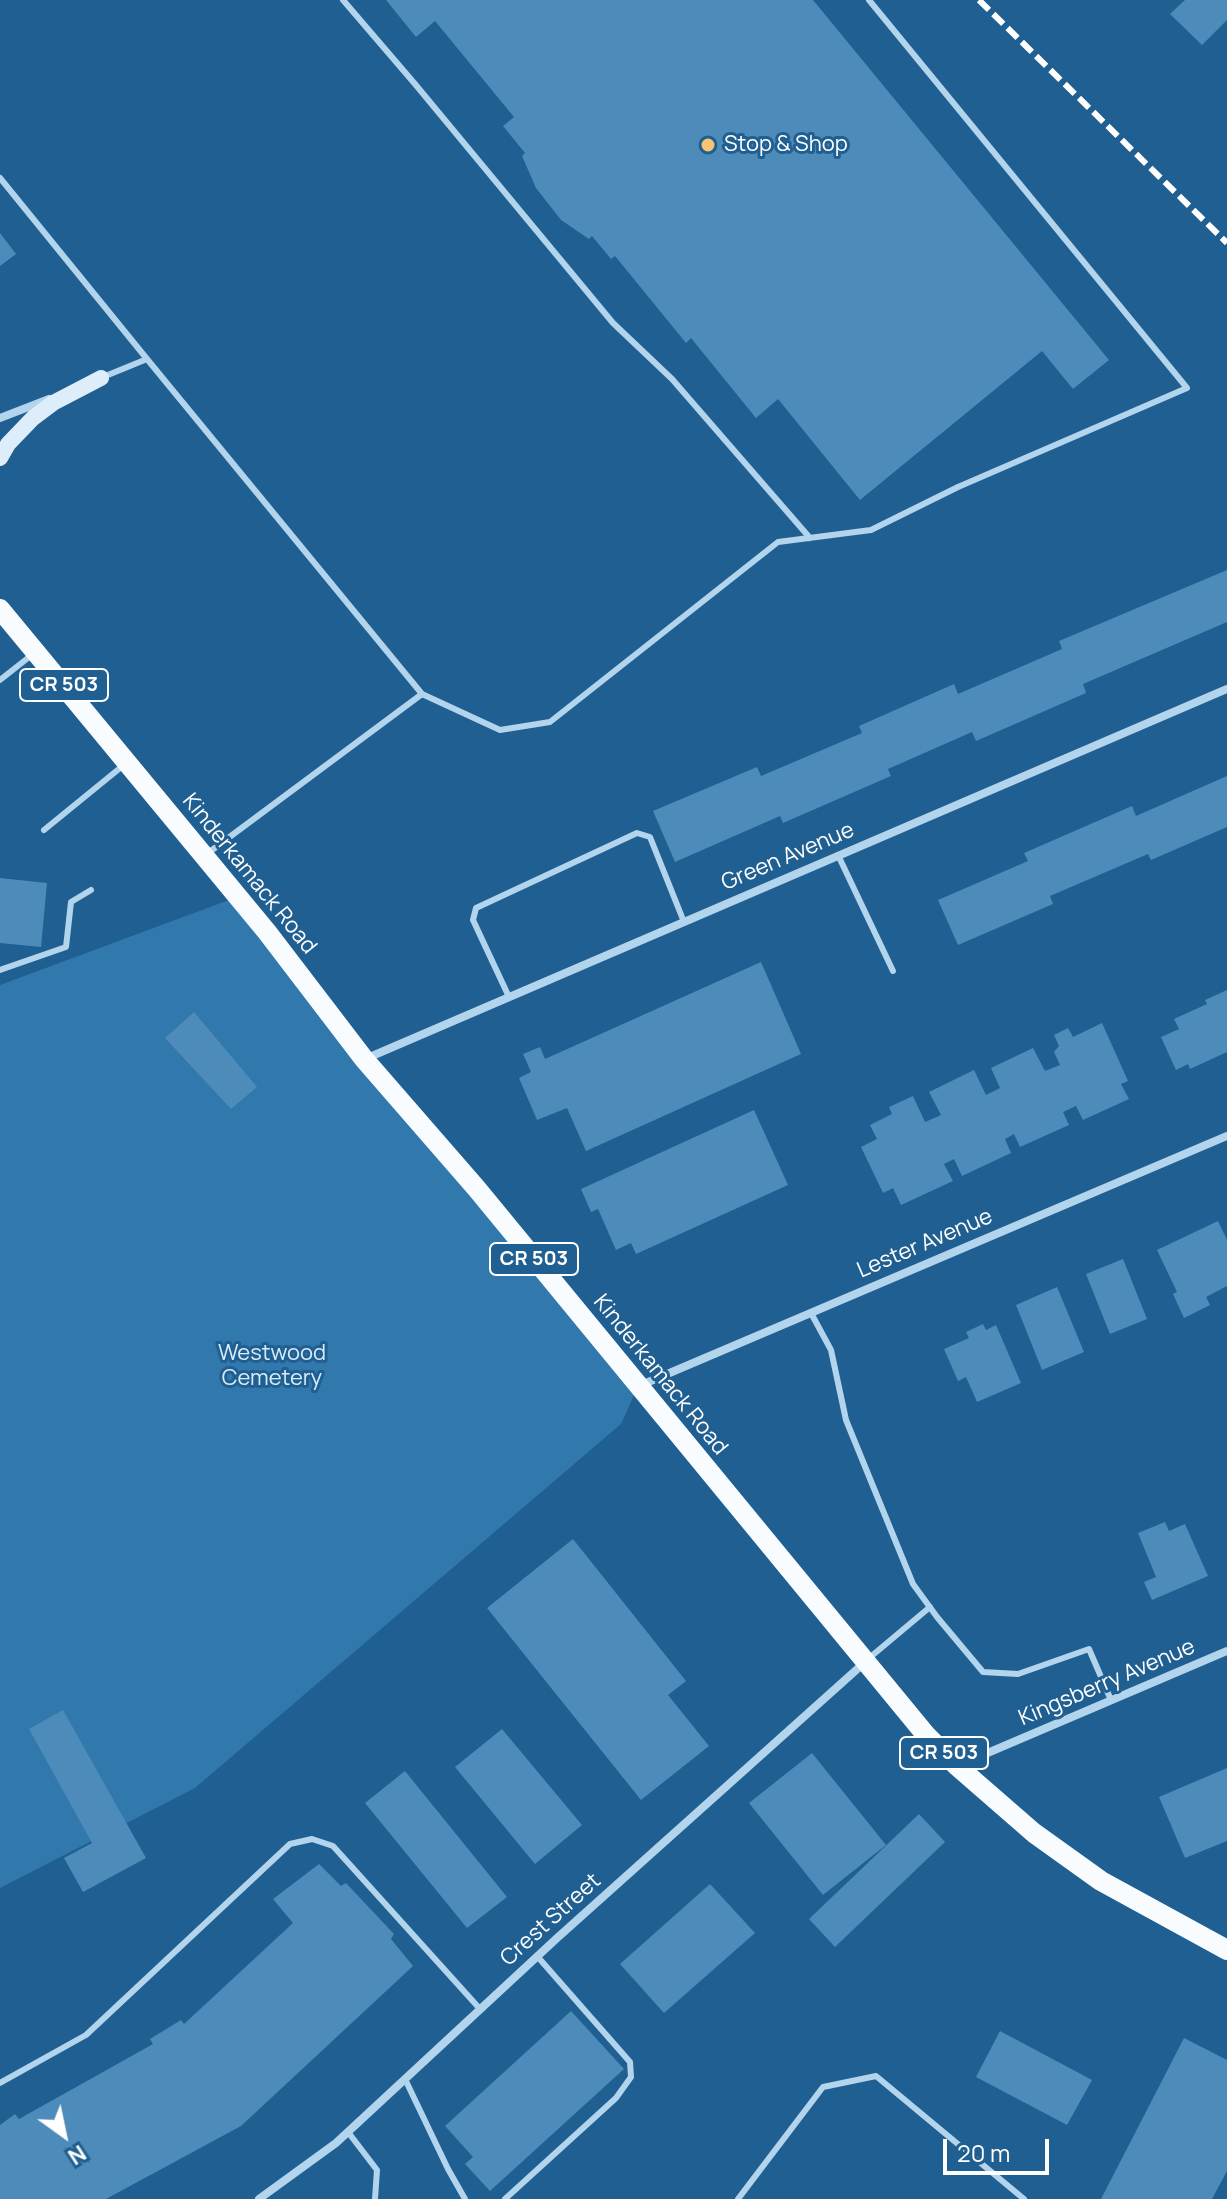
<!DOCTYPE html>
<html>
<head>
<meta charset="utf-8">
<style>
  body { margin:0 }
  #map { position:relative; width:1227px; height:2199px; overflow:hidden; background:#205f91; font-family:Manrope,sans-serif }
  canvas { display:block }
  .north { position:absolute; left:24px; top:2095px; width:80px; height:80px; -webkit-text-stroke:6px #205f91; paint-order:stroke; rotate:147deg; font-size:22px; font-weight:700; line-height:32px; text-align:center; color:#fff }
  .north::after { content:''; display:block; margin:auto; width:28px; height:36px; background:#fff; clip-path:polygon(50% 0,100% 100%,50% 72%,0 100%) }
  .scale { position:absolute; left:943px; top:2139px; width:106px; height:36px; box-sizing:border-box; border:4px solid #fff; border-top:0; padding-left:10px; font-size:24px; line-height:28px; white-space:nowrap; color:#fff; -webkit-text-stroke:6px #205f91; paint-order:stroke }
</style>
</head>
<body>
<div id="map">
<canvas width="1227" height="2199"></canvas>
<div class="north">N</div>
<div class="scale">20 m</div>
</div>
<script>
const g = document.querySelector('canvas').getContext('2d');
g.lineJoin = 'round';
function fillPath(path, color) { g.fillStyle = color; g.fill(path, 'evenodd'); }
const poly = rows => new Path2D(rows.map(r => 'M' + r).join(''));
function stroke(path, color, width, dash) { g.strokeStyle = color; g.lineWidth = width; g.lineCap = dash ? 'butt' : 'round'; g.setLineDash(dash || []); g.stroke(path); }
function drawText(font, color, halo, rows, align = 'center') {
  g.font = font + ' Manrope,sans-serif'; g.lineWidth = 6; g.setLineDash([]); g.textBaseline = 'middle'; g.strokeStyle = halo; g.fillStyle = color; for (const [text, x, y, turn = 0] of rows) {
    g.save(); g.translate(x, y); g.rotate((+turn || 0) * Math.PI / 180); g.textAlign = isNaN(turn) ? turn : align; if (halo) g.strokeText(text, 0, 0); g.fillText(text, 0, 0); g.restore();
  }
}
const green = poly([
  [237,897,638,1386,621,1424,195,1788,0,1888,0,985]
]);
const building = poly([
  [386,0,813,0,1109,360,1073,389,1042,351,860,500,778,399,756,418,691,338,686,343,615,256,611,259,592,236,589,239,561,220,536,188,522,156,525,153,503,126,514,117,435,21,416,37],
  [1185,0,1227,0,1227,20,1202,45,1170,14],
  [0,233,16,254,0,266],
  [1227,570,1227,622,1083,684,1086,693,976,741,972,732,888,769,891,776,783,823,780,816,675,862,653,811,757,767,761,776,862,733,859,726,954,684,958,694,1062,649,1059,641],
  [1227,776,1227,827,1151,860,1148,854,1050,896,1053,904,958,945,938,900,1028,861,1024,853,1132,806,1136,816],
  [0,878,47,883,41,947,0,943],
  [761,962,801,1054,586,1151,567,1108,537,1120,519,1078,531,1072,523,1054,540,1047,545,1059],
  [1227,990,1227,1052,1190,1069,1188,1064,1176,1070,1161,1037,1179,1029,1174,1019,1207,1004,1205,1000],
  [194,1012,257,1087,231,1109,165,1038],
  [1102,1023,1128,1081,1121,1084,1129,1099,1083,1120,1076,1106,1063,1112,1069,1125,1020,1147,1014,1134,1005,1139,1011,1153,962,1176,954,1159,944,1164,953,1181,901,1205,893,1188,883,1193,861,1147,877,1139,870,1125,892,1114,889,1107,913,1096,925,1122,941,1115,929,1092,974,1070,986,1095,1000,1088,991,1068,1033,1048,1045,1071,1060,1065,1054,1052,1059,1046,1054,1035,1068,1028,1073,1037],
  [754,1110,788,1185,636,1254,631,1243,616,1250,598,1209,591,1212,581,1189],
  [1218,1221,1227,1240,1227,1286,1206,1297,1210,1305,1184,1318,1173,1294,1177,1292,1157,1250],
  [1123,1259,1147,1319,1110,1334,1086,1274],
  [1057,1287,1084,1352,1042,1370,1016,1305],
  [983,1324,986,1330,996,1325,1021,1383,977,1402,966,1377,958,1381,944,1349,969,1338,966,1332],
  [1165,1522,1169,1531,1185,1524,1208,1576,1152,1600,1144,1582,1156,1577,1138,1533],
  [573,1539,686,1681,668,1695,709,1746,641,1800,487,1608],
  [63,1710,146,1858,83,1892,64,1858,92,1843,29,1729],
  [502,1729,582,1825,535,1864,455,1767],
  [812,1753,886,1845,823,1895,749,1803],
  [1227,1768,1227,1841,1185,1858,1159,1797],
  [405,1771,507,1897,467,1928,365,1803],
  [919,1814,945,1842,835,1947,809,1919],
  [319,1864,341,1886,346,1883,394,1934,391,1939,413,1966,241,2126,106,2199,0,2199,0,2125,15,2114,19,2119,153,2044,150,2039,181,2020,184,2024,293,1923,273,1899],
  [710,1884,755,1933,664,2013,620,1964],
  [571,2011,624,2069,490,2191,465,2164,473,2157,445,2126],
  [1000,2031,1092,2080,1067,2125,976,2077],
  [1184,2038,1227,2060,1227,2171,1212,2199,1101,2199]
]);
const lane = poly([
  [343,0,415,84,613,323,672,379,810,538],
  [0,178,147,359],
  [103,377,147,359,422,694],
  [0,680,33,654],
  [44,830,125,764],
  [208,853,422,694,500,730,550,722,778,542,871,530,958,487,1187,388,869,0],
  [838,855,893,971],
  [0,970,66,947,71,902,91,890],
  [509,997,473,920,476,908,637,833,650,837,684,922],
  [811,1313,831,1350,846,1420,913,1584,937,1617,983,1672,1018,1674,1089,1649,1111,1700],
  [868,1659,930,1607],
  [405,2079,448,2169,465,2199],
  [0,2083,86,2035,290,1844,312,1839,333,1846,480,2009],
  [348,2132,377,2170,375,2199],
  [505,2199,616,2098,631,2077,630,2062,537,1956],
  [738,2199,823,2087,876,2076,1024,2199]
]);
const street = poly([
  [0,418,49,399],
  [365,1059,1227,689],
  [639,1386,1227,1136],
  [957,1766,1227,1651],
  [259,2199,336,2143,556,1939,864,1663]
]);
const secondary = poly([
  [0,458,8,444,33,418,53,403,101,378]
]);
const primary = poly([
  [0,609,267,932,364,1059,477,1189,926,1735,957,1766,1034,1833,1101,1881,1227,1950]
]);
const rail = poly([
  [979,0,1227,243]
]);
const markers = [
  [708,145,8,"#fac373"]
];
const shields = [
  [64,685,88],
  [534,1259,88],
  [944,1753,88]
];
const shieldNames = [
  ["CR 503",64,685],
  ["CR 503",534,1259],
  ["CR 503",944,1753]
];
const poiNames = [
  ["Stop & Shop",724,145]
];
const streetNames = [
  ["Green Avenue",788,857,-23],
  ["Kinderkamack Road",249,874,51],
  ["Lester Avenue",925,1244,-23],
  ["Kinderkamack Road",660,1375,51],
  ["Kingsberry Avenue",1107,1683,-23],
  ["Crest Street",551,1920,-42]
];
const parkNames = [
  ["Westwood",272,1354],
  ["Cemetery",272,1379]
];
fillPath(green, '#3178ad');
fillPath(building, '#4d8bba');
stroke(lane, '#b2d4ed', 6);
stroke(street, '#b2d4ed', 8);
stroke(secondary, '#deedfa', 16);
stroke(primary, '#f8fcff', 20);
stroke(rail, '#fff', 6, [14, 6]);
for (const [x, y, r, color] of markers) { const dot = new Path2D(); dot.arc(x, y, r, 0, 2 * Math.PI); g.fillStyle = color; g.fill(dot); stroke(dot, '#205f91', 3); }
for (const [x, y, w] of shields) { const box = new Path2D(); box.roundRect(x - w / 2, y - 16, w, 32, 6); g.fillStyle = '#205f91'; g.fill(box); stroke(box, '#fff', 2); }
drawText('bold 20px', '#fff', null, shieldNames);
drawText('22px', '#fff', '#205f91', poiNames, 'left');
drawText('22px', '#fff', '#205f91', streetNames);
drawText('22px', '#d7ebf9', '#205f91', parkNames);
</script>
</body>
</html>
